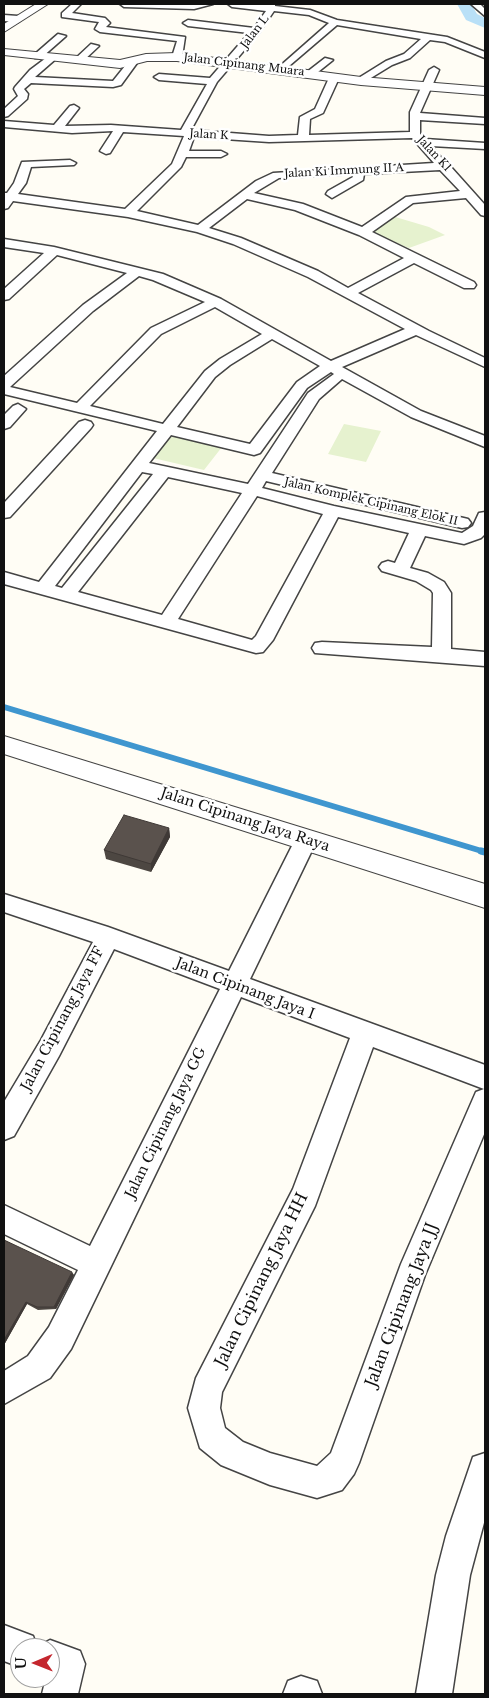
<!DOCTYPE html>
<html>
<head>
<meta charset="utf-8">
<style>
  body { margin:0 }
  #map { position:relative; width:489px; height:1698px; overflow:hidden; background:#fffdf5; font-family:"Libre Baskerville",serif }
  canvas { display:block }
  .frame { position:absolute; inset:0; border:5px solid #111; pointer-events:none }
  .north { position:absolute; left:10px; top:1638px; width:50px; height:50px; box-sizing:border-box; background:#fff; border:1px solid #a0a0a0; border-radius:50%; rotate:269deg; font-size:14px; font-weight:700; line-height:20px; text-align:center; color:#111 }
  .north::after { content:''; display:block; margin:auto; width:18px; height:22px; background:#c4262e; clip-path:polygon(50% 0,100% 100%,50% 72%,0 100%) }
</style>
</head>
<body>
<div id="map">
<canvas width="489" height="1698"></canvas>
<div class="frame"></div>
<div class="north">U</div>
</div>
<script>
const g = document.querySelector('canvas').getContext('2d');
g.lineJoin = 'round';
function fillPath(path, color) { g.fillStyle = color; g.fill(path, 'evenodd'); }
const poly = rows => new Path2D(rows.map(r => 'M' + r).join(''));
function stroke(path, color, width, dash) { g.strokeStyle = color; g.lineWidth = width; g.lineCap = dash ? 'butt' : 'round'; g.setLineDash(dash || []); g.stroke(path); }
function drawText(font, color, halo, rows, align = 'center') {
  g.font = font + ' "Libre Baskerville",serif'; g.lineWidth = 5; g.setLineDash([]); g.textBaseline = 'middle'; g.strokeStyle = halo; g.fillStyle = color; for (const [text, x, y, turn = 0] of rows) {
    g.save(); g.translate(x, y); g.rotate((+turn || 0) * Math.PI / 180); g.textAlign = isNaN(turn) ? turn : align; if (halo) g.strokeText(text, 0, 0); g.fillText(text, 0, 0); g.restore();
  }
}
const pitch = poly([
  [392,216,429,227,445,235,409,248,369,232],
  [344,424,381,431,366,462,328,454],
  [172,436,222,447,204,470,153,458]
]);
const streamFar1 = poly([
  [4,707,485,852]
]);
const stream = poly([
  [481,851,485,852]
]);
const river = poly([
  [457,4,471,4,477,14,485,18,485,28,466,20,457,4]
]);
const minor = poly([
  [72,4,81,4,72,13,105,18,110,23,106,27,185,37,182,57,177,60,172,57,177,41,100,32,95,29,99,22,62,17,62,13,72,4],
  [120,4,213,4,194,9,124,7,120,4],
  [228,4,275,4,275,6,310,10,337,20,447,37,485,52,485,58,445,42,430,40,410,58,392,65,361,84,356,81,357,79,386,61,404,54,421,39,337,25,282,72,279,71,279,67,329,23,309,15,274,11,259,33,217,82,191,130,269,136,298,135,300,117,315,109,329,78,334,75,339,78,323,113,310,119,309,135,410,132,410,112,429,70,434,67,439,70,420,113,485,118,485,124,420,120,420,134,425,139,485,143,485,149,431,146,446,163,450,164,451,167,485,205,485,216,481,215,466,198,413,203,372,232,474,282,476,285,474,288,464,288,414,263,358,293,429,331,485,358,485,367,416,335,342,367,421,411,485,436,485,447,411,417,342,379,319,399,272,473,468,519,471,523,468,527,462,528,266,481,262,488,334,506,462,533,473,526,479,513,485,512,485,534,481,538,464,544,425,536,410,568,428,573,444,582,451,593,451,649,485,652,485,666,315,653,312,648,315,643,322,642,432,647,433,593,431,590,416,581,382,571,379,567,382,563,388,561,395,563,409,533,338,517,273,640,263,652,256,653,4,584,4,572,39,582,157,431,4,394,4,376,83,305,127,273,57,255,9,299,4,300,4,289,44,253,4,247,4,239,54,247,163,274,221,299,331,361,405,329,308,277,233,244,197,232,128,217,13,201,8,208,4,209,4,193,7,193,14,183,22,162,70,160,76,163,74,165,31,167,26,183,18,194,125,209,172,164,184,136,123,132,110,153,106,154,100,151,113,131,72,133,4,127,4,121,54,125,70,106,74,105,79,108,65,126,111,125,181,130,207,84,159,80,154,77,159,74,210,78,249,33,188,26,183,23,188,20,254,28,266,11,232,7,228,4],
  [194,137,269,142,412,138,434,163,273,173,256,181,198,225,137,211,181,167,186,157,221,157,227,154,221,151,189,151,194,137],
  [440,170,460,191,406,197,362,227,303,204,254,193,279,178,352,174,353,177,328,191,326,194,332,198,363,180,364,174,440,170],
  [247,199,295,210,359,235,404,258,348,288,318,271,241,238,209,228,247,199],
  [139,276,153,280,205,302,151,328,77,403,10,387,93,311,139,276],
  [215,307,262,334,220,359,205,371,163,424,90,406,161,334,215,307],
  [272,339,320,366,297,382,250,444,177,427,215,377,230,365,272,339],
  [331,372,334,374,308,393,248,484,149,463,171,435,254,455,260,453,307,388,331,372],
  [142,472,153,474,62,588,55,586,142,472],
  [168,477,242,493,162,615,78,592,168,477],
  [257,496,323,514,256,636,252,640,178,619,257,496],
  [471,4,480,4,485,9,485,16,471,4],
  [4,15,18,16,22,19,18,22,4,21,4,15],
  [58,34,66,36,41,58,35,58,35,54,58,34],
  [91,44,99,46,82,62,76,62,76,58,91,44],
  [50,55,58,57,35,77,113,81,129,61,137,63,121,85,113,87,31,83,24,89,28,94,27,99,8,116,4,117,4,109,18,96,14,89,15,87,30,70,50,55],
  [325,58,333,60,313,76,307,76,307,72,325,58],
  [18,404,26,409,10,427,4,429,4,415,13,406,18,404],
  [85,420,91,422,93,425,91,428,10,517,4,518,4,503,79,422,85,420],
  [306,831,314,834,317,840,250,979,485,1065,485,1132,425,1275,359,1463,354,1474,342,1490,317,1498,270,1485,221,1465,200,1448,188,1408,196,1378,293,1189,350,1038,241,997,71,1349,50,1378,4,1404,4,1371,28,1356,49,1327,78,1270,4,1234,4,1205,90,1246,220,989,114,949,59,1056,14,1136,4,1140,4,1102,41,1040,93,942,4,912,4,894,108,927,229,971,298,834,306,831],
  [373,1047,484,1089,476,1092,401,1264,331,1453,317,1466,270,1453,243,1442,225,1428,220,1408,222,1392,315,1206,373,1047],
  [485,1453,485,1519,470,1575,452,1694,416,1694,436,1575,446,1536,473,1457,485,1453],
  [4,1625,33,1636,37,1647,50,1640,80,1651,85,1664,78,1694,42,1694,46,1678,50,1678,50,1648,20,1648,20,1667,4,1661,4,1625],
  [301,1676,317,1681,322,1694,283,1694,288,1681,301,1676]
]);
const tertiary = poly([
  [36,4,48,4,4,32,4,24,36,4],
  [4,49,120,60,146,54,177,53,361,77,485,87,485,95,361,85,177,61,147,61,120,68,4,55,4,49],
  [4,736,485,884,485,908,4,754,4,736]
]);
const wall = poly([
  [169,828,170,837,151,872,106,859,104,850],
  [4,1240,74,1275,56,1309,38,1310,27,1304,4,1345]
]);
const shadedWall = poly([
  [169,828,170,837,151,872,151,864],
  [72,1272,74,1275,56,1309,54,1307],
  [26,1302,27,1304,4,1345,4,1340]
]);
const building = poly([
  [124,815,169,828,151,864,104,850,124,815],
  [4,1240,72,1272,54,1307,37,1307,26,1302,4,1340,4,1240]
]);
const farStreetnames = [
  ["Jalan L",255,32,-53],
  ["Jalan Cipinang Muara",244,65,7],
  ["Jalan K",209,135,4],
  ["Jalan K1",434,154,47],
  ["Jalan Ki Immung II A",344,171,-3],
  ["Jalan Komplek Cipinang Elok II",371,502,13]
];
const streetNames = [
  ["Jalan Cipinang Jaya Raya",245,820,18],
  ["Jalan Cipinang Jaya I",245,989,21],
  ["Jalan Cipinang Jaya FF",63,1019,-62],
  ["Jalan Cipinang Jaya GG",166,1123,-64]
];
const nearStreetnames = [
  ["Jalan Cipinang Jaya HH",262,1280,-64],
  ["Jalan Cipinang Jaya JJ",402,1305,-69]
];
fillPath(pitch, '#e6f2cf');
stroke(streamFar1, '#3f96cf', 5.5);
stroke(stream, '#3f96cf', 7);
fillPath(river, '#b9e0f7');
stroke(minor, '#444', 3);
stroke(tertiary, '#444', 2);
fillPath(minor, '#fff');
fillPath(tertiary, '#fff');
fillPath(wall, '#4d4742');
fillPath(shadedWall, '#3f3936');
fillPath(building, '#5a524d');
stroke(building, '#3f3936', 1);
drawText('11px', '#111', '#fff', farStreetnames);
drawText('14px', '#111', '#fff', streetNames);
drawText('16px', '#111', '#fff', nearStreetnames);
</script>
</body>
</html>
